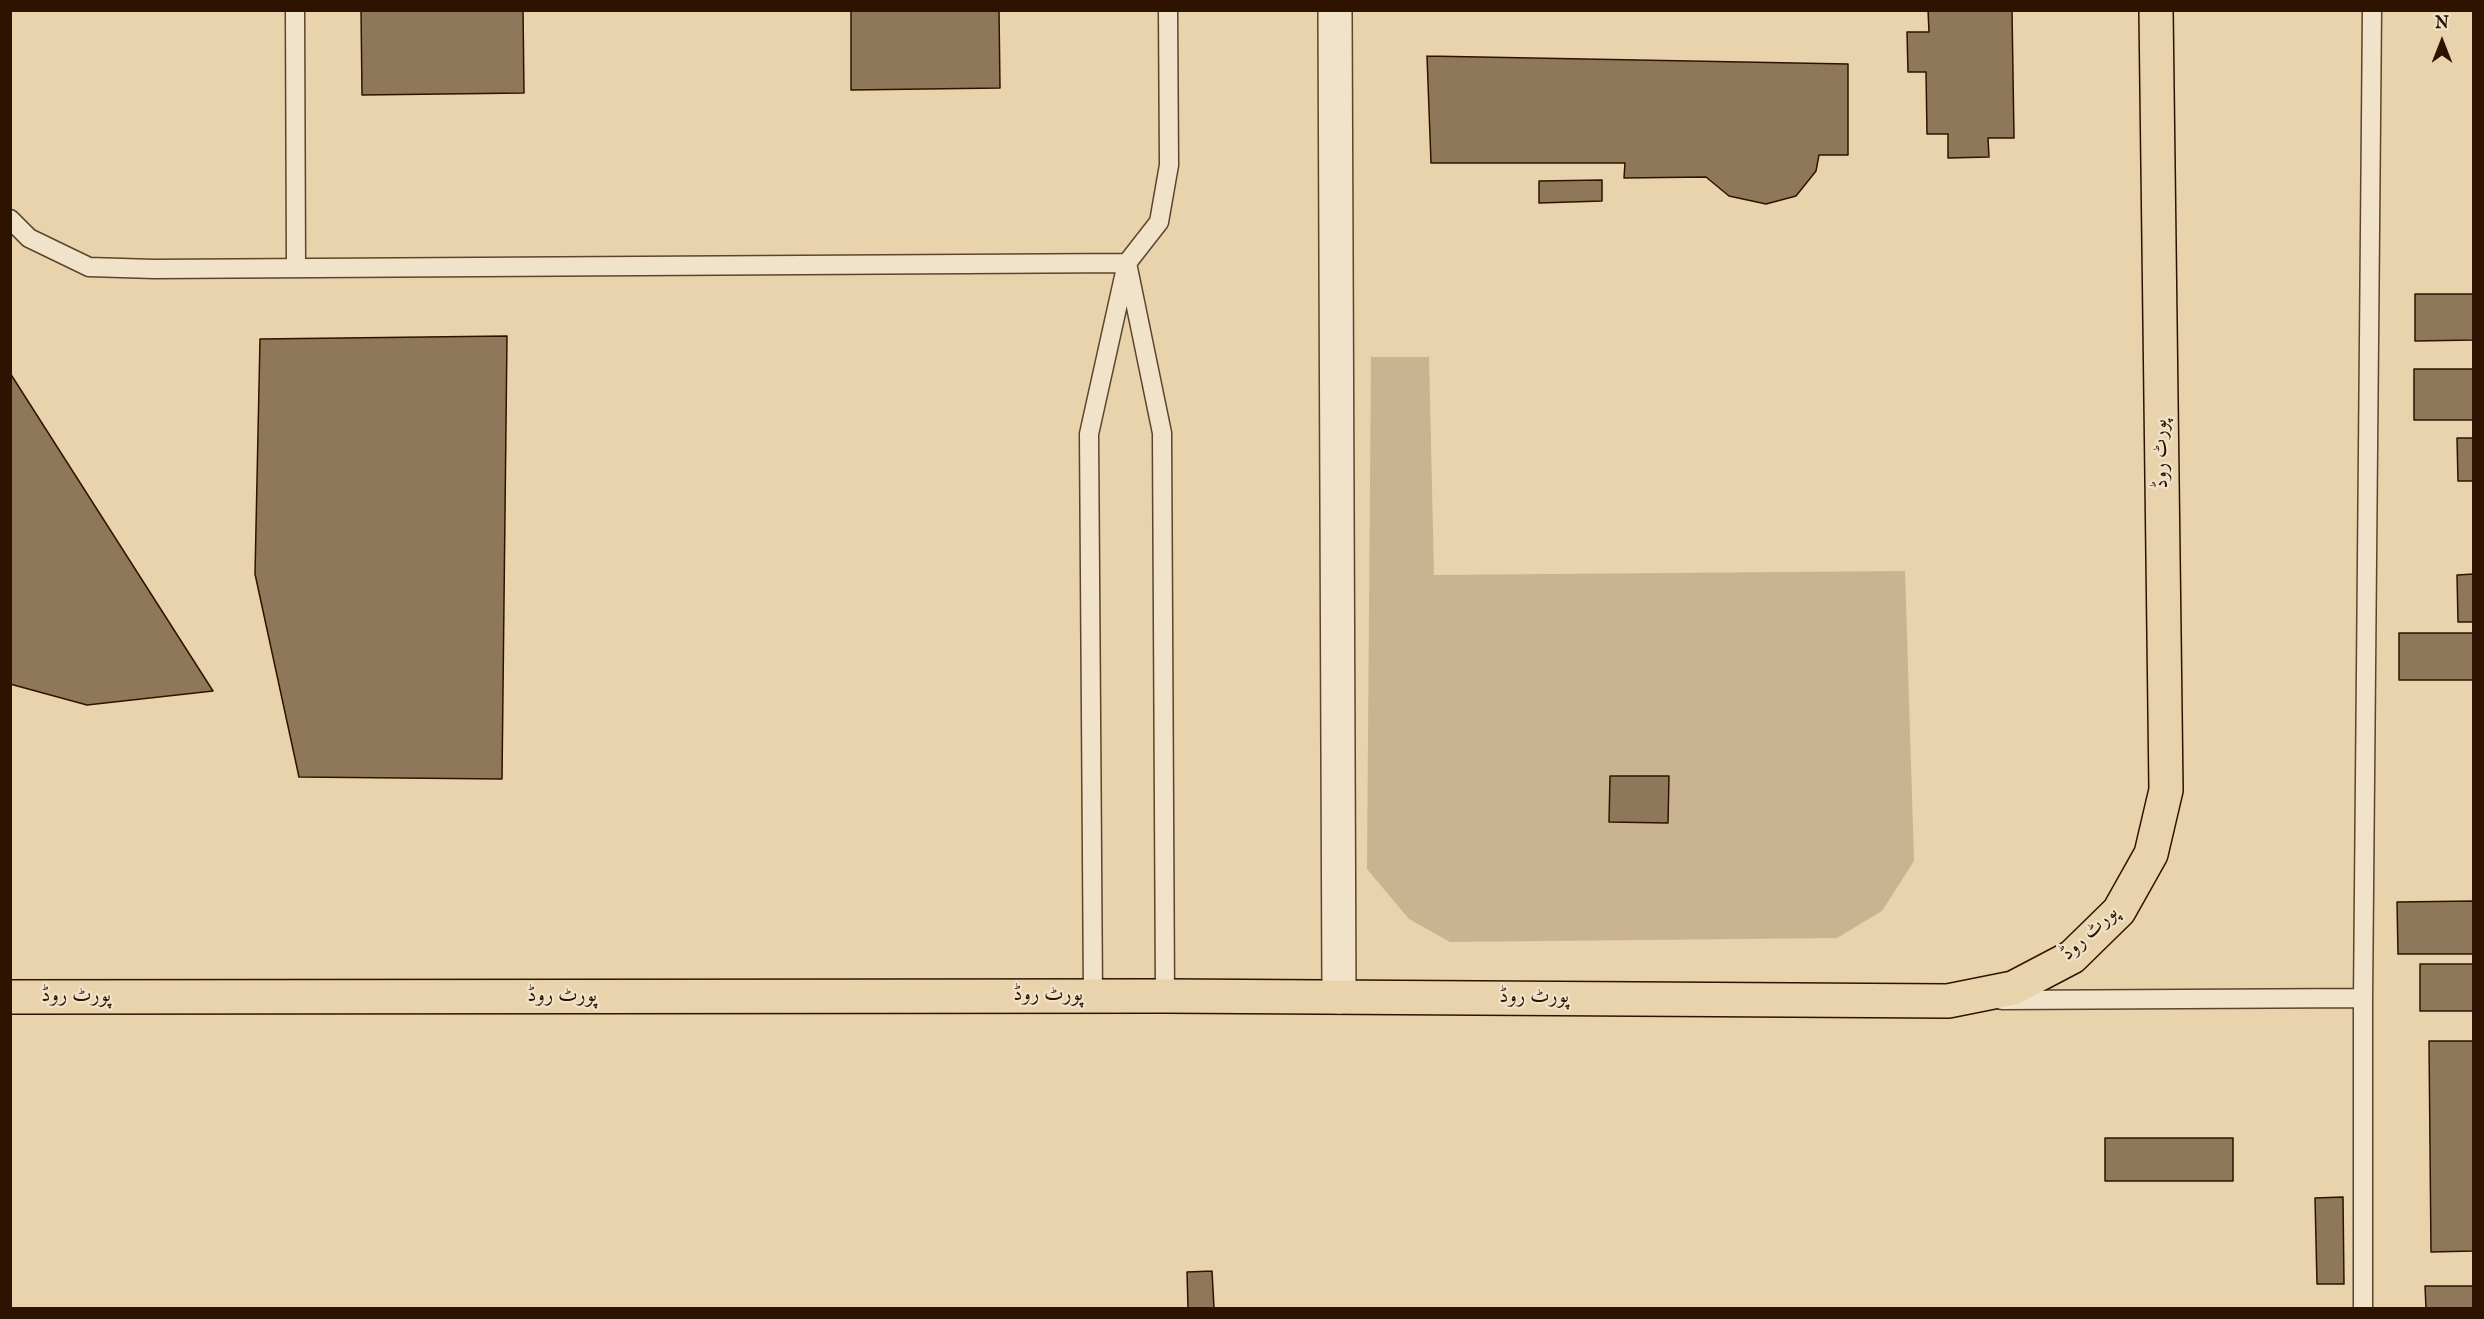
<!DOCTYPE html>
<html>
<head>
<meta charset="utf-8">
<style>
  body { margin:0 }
  #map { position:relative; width:2484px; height:1319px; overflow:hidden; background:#e9d3ad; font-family:"IM FELL English",serif }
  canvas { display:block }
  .frame { position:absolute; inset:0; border:12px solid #2e1400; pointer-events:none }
  .north { position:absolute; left:2412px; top:12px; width:60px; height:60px; -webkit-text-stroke:4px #f1e2ca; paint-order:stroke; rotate:0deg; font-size:16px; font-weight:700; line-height:24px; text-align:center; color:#2e1400 }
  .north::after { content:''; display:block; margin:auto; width:21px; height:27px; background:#2e1400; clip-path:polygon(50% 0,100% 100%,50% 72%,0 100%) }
</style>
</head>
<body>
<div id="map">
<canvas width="2484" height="1319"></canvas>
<div class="frame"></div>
<div class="north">N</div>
</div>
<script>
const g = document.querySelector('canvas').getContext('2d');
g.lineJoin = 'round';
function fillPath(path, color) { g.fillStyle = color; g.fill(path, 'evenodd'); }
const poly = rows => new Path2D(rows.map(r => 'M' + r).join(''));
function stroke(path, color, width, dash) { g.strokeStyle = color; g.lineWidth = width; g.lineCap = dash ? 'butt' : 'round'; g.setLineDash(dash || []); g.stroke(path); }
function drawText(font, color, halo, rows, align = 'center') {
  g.font = font + ' "IM FELL English",Amiri,serif'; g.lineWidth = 4.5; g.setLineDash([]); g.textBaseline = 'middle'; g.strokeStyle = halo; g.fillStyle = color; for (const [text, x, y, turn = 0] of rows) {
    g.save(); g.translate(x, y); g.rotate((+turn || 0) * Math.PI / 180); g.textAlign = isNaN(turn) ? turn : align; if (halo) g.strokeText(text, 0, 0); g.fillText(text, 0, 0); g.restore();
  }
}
const green = poly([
  [1371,357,1429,357,1434,575,1905,571,1914,861,1882,911,1837,938,1450,942,1409,919,1367,869]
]);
const building = poly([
  [361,10,523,10,524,93,362,95,361,10],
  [851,10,999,10,1000,88,851,90,851,10],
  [1928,10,2012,10,2014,138,1988,138,1989,157,1948,158,1948,134,1927,134,1926,72,1908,72,1907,32,1929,32,1928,10],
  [1427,56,1848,64,1848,155,1819,155,1816,171,1796,196,1766,204,1729,196,1706,177,1624,178,1625,163,1431,163,1427,56],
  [1602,180,1602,201,1539,203,1539,181,1602,180],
  [2415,294,2474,294,2474,340,2415,341,2415,294],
  [507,336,502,779,299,777,255,574,260,339,507,336],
  [2414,369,2474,369,2474,420,2414,420,2414,369],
  [10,373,213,691,87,705,10,684,10,373],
  [2457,438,2474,438,2474,481,2458,481,2457,438],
  [2474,574,2474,622,2458,622,2457,575,2474,574],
  [2399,633,2474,633,2474,680,2399,680,2399,633],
  [1610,776,1669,776,1668,823,1609,822,1610,776],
  [2474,901,2474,954,2398,954,2397,902,2474,901],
  [2420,964,2474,964,2474,1011,2420,1011,2420,964],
  [2429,1041,2474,1041,2474,1251,2431,1252,2429,1041],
  [2105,1138,2233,1138,2233,1181,2105,1181,2105,1138],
  [2343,1197,2344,1284,2317,1284,2315,1198,2343,1197],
  [1212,1271,1214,1308,1188,1308,1187,1272,1212,1271],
  [2425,1286,2474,1286,2474,1308,2426,1308,2425,1286]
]);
const service = poly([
  [295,10,296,268],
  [10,219,29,238,89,267,154,269,1127,263,1159,222,1169,165,1168,10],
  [1093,996,1089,434,1127,263,1162,433,1165,996],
  [2002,1000,2363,998],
  [2363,1308,2363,998,2372,10]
]);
const minor = poly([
  [1335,10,1339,997]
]);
const primary = poly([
  [10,997,1165,996,1948,1001,2013,988,2072,957,2119,911,2151,854,2166,790,2156,10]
]);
const streetNames = [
  ["پورٹ روڈ",2162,454,-91],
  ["پورٹ روڈ",2090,934,-43],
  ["پورٹ روڈ",1048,996],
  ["پورٹ روڈ",76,997],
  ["پورٹ روڈ",562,997],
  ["پورٹ روڈ",1534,998]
];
fillPath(green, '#c9b390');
fillPath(building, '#8f775a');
stroke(building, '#2e1400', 1.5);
stroke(service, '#5d442b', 21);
stroke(minor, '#5d442b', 36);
stroke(primary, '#2e1400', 36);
stroke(service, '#f1e2ca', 18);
stroke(minor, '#f1e2ca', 33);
stroke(primary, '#e9d3ad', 33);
drawText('21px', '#2e1400', '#f1e2ca', streetNames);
</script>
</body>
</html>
